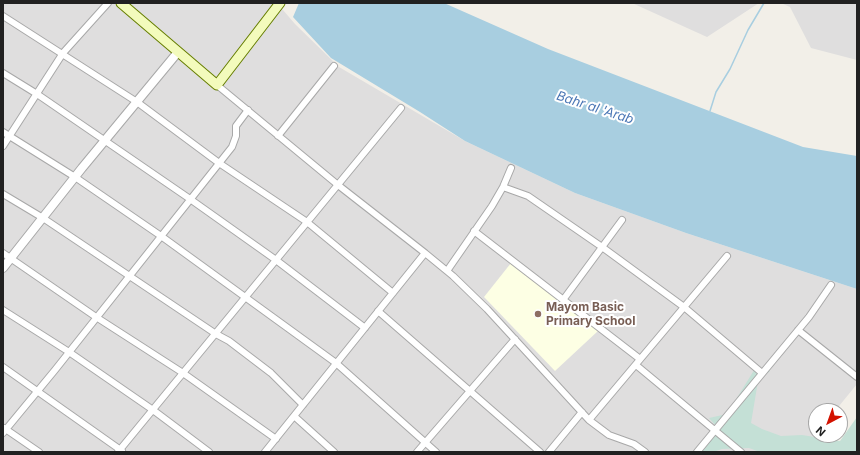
<!DOCTYPE html>
<html>
<head>
<meta charset="utf-8">
<style>
  body { margin:0 }
  #map { position:relative; width:860px; height:455px; overflow:hidden; background:#f2efe8; font-family:Inter,sans-serif }
  canvas { display:block }
  .frame { position:absolute; inset:0; border:4px solid #212121; pointer-events:none }
  .north { position:absolute; left:808px; top:403px; width:40px; height:40px; box-sizing:border-box; background:#fff; border:1px solid #a6a6a6; border-radius:50%; rotate:221deg; font-size:11px; font-weight:700; line-height:16px; text-align:center; color:#212121 }
  .north::after { content:''; display:block; margin:auto; width:14px; height:18px; background:#d31200; clip-path:polygon(50% 0,100% 100%,50% 72%,0 100%) }
</style>
</head>
<body>
<div id="map">
<canvas width="860" height="455"></canvas>
<div class="frame"></div>
<div class="north">N</div>
</div>
<script>
const g = document.querySelector('canvas').getContext('2d');
g.lineJoin = 'round';
function fillPath(path, color) { g.fillStyle = color; g.fill(path, 'evenodd'); }
const poly = rows => new Path2D(rows.map(r => 'M' + r).join(''));
function stroke(path, color, width, dash) { g.strokeStyle = color; g.lineWidth = width; g.lineCap = dash ? 'butt' : 'round'; g.setLineDash(dash || []); g.stroke(path); }
function drawText(font, color, halo, rows, align = 'center') {
  g.font = font + ' Inter,sans-serif'; g.lineWidth = 4; g.setLineDash([]); g.textBaseline = 'middle'; g.strokeStyle = halo; g.fillStyle = color; for (const [text, x, y, turn = 0] of rows) {
    g.save(); g.translate(x, y); g.rotate((+turn || 0) * Math.PI / 180); g.textAlign = isNaN(turn) ? turn : align; if (halo) g.strokeText(text, 0, 0); g.fillText(text, 0, 0); g.restore();
  }
}
const residential = poly([
  [3,3,277,3,295,24,339,67,465,141,575,193,686,233,857,289,857,384,835,411,816,411,816,435,803,452,3,452],
  [632,3,759,3,707,37],
  [781,3,857,3,857,60,811,48,790,7]
]);
const education = poly([
  [511,263,598,331,555,371,484,297]
]);
const wetland = poly([
  [756,367,770,371,758,381,751,423,762,429,781,436,802,435,840,441,857,417,857,452,760,452,749,448,722,449,713,452,695,452,702,441,717,427,709,418,727,414]
]);
const water = poly([
  [299,3,444,3,548,49,803,147,857,156,857,289,686,233,575,193,465,141,420,112,331,58,293,17]
]);
const stream = poly([
  [710,111,716,92,730,69,748,30,764,3]
]);
const minor = poly([
  [3,16,137,102,219,163,307,222,393,293],
  [3,73,37,94,190,199,276,260,365,328],
  [217,85,338,185,425,253,265,452],
  [3,132,75,177,161,236,336,363,436,452],
  [278,136,334,66],
  [3,146,63,53,108,3],
  [503,187,528,196,602,247,684,307,762,373],
  [3,194,43,218,216,334,229,341,271,373,303,405],
  [474,231,640,359],
  [3,253,96,317,183,373,276,439],
  [425,253,453,276,487,309,589,420,609,435,634,444,645,452],
  [447,271,492,206,503,187,511,168],
  [563,300,622,220],
  [3,310,69,352,153,410,209,452],
  [378,311,540,452],
  [798,330,857,377],
  [636,365,741,452],
  [3,367,122,451],
  [294,416,334,452],
  [589,420,727,256],
  [4,428,39,452],
  [3,433,55,370,232,147,236,136,236,126,248,110],
  [118,452,401,108],
  [417,452,515,339],
  [549,452,582,412],
  [697,452,809,317,831,285]
]);
const tertiary = poly([
  [3,268,82,168,178,52]
]);
const secondary = poly([
  [121,3,217,85,280,3]
]);
const markers = [
  [538,314,4,"#8d6e63"]
];
const educationNames = [
  ["Mayom Basic",546,307],
  ["Primary School",546,321]
];
const waterNames = [
  ["Bahr al 'Arab",595,108,18]
];
fillPath(residential, '#dfdede');
fillPath(education, '#fdffe4');
fillPath(wetland, '#c4e0d6');
fillPath(water, '#a8cee0');
stroke(stream, '#a8cee0', 1.5);
stroke(minor, '#a8a8a8', 8);
stroke(tertiary, '#a8a8a8', 10);
stroke(secondary, '#677f02', 11);
stroke(minor, '#fff', 6);
stroke(tertiary, '#fff', 8);
stroke(secondary, '#f3fbbc', 9);
for (const [x, y, r, color] of markers) { const dot = new Path2D(); dot.arc(x, y, r, 0, 2 * Math.PI); g.fillStyle = color; g.fill(dot); stroke(dot, '#fff', 1.5); }
drawText('bold 12px', '#785e54', '#fff', educationNames, 'left');
drawText('italic 13px', '#4a76b5', '#fff', waterNames);
</script>
</body>
</html>
